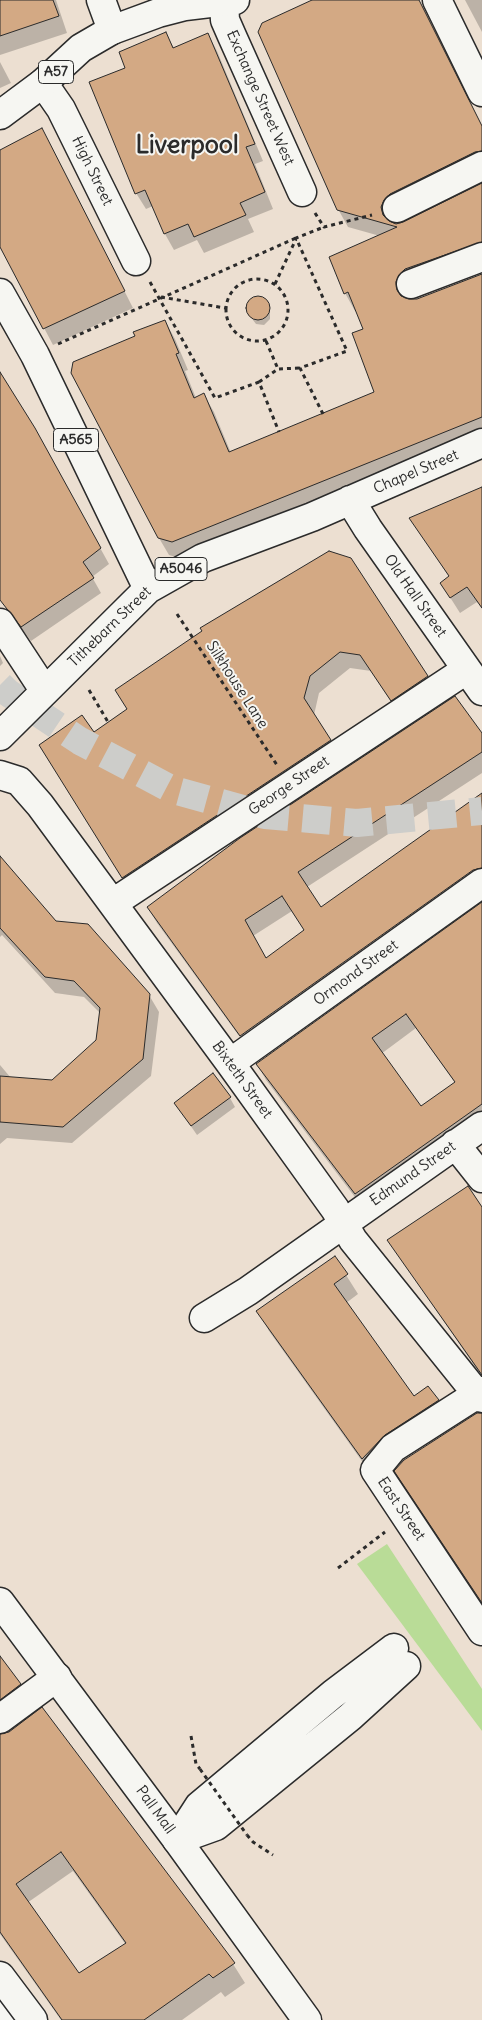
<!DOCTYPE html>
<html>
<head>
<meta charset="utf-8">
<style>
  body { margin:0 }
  canvas { display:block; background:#f6f6f2 }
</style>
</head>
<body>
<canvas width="482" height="2020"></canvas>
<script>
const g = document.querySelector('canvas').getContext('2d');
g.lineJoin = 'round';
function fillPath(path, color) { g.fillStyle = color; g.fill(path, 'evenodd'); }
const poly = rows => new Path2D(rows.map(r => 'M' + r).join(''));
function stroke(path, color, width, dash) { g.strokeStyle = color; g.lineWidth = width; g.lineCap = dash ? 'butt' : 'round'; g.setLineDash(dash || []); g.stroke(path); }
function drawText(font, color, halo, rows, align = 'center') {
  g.font = font + ' Delius,sans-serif'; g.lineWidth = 4; g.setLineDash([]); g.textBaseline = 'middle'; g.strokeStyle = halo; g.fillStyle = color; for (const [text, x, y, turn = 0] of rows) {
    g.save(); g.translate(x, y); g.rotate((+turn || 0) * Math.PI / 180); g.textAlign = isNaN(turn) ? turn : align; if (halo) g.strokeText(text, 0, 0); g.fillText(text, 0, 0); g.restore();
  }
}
const built = poly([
  [0,0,482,0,482,2020,24,2020,0,1988]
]);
const green = poly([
  [387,1544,482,1689,482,1731,357,1564]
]);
const shadow = poly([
  [0,0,56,0,67,33,0,55],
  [315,0,419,0,482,126,482,171,393,217,391,223,395,225,404,223,482,184,482,261,408,292,405,299,416,300,482,275,482,439,183,559,169,555,159,538,137,337,165,321,175,339,188,370,185,371,196,398,204,395,214,412,231,453,376,393,365,330,357,310,355,311,345,293,380,236,348,227,338,209],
  [465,0,482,0,482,32],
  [166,34,174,48,208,34,217,51,263,161,255,164,273,209,248,219,254,232,204,253,197,240,174,250,165,234,153,206,146,209,136,193,127,68],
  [0,62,11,83,0,88],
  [51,146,133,308,53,345,0,244,0,151],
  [254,298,260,298,270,308,270,319,264,325,256,324,247,312,247,304],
  [0,372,35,430,109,564,92,577,101,593,31,641,0,600],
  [482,489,482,609,477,602,460,613,441,583,449,577,411,518],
  [350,559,436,694,401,717,371,671,350,668,319,693,314,715,340,758,133,894,50,762],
  [0,656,3,663,0,666],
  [482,735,482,773,307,887,321,909,482,794,482,886,250,1051,157,923,148,908],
  [292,911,305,931,266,960,253,936],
  [0,858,55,922,149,995,159,1012,151,1076,72,1143,7,1138,0,1144,0,1065,11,1078,52,1081,97,1041,101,1014,84,997,55,993,2,935,0,937],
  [482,904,482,1126,364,1209,266,1080,257,1064],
  [416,1028,455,1083,421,1108,381,1054],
  [230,1098,235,1107,197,1135,175,1103],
  [482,1209,482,1377,389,1241],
  [346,1275,358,1294,346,1303,414,1398,438,1401,449,1420,374,1478,269,1331,258,1311],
  [0,1658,20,1685,31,1704,0,1728],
  [0,1735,233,1964,245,1983,225,1997,221,1992,182,2020,61,2020,0,1934],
  [73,1871,126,1945,79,1975,27,1903]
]);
const building = poly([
  [0,0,53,0,59,16,0,36,0,0],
  [312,0,419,0,482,126,482,151,475,152,390,194,384,200,381,207,383,215,389,221,396,224,403,222,482,183,482,242,405,269,399,275,396,282,397,290,401,296,409,299,417,299,482,274,482,417,172,542,158,538,71,373,73,362,135,336,133,332,165,320,179,353,176,354,194,398,204,393,229,452,374,392,352,333,363,329,348,292,344,294,329,257,397,227,337,210,258,32,262,23,312,0],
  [166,32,173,48,208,33,255,144,246,147,265,192,240,203,246,215,194,237,188,224,164,234,145,190,135,194,89,82,125,68,119,52,166,32],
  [42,128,125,291,43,329,0,247,0,150,42,128],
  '246 308a12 12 0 1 1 24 0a12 12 0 1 1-24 0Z',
  [0,372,35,428,101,548,83,562,94,578,21,627,0,600,0,372],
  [482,487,482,608,467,587,450,598,440,583,449,576,409,518,482,487],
  [329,551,351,558,428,676,391,701,360,655,340,652,310,676,304,698,331,740,122,878,39,745,82,715,94,732,127,709,115,690,202,631,200,628,329,551],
  [455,696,482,733,482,752,298,872,321,907,482,793,482,868,473,870,240,1036,147,907,240,838,455,696],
  [282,896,304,930,266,958,245,920,282,896],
  [0,856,56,921,88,924,150,994,143,1059,63,1127,0,1122,0,1076,52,1080,96,1040,100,1008,74,981,45,977,0,928,0,856],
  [482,902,482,1104,355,1194,256,1064,482,902],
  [406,1014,455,1082,421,1106,372,1038,406,1014],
  [213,1073,231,1097,191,1126,174,1103,213,1073],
  [468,1186,482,1207,482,1375,387,1240,468,1186],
  [335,1256,348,1274,334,1284,414,1396,428,1386,439,1400,385,1435,362,1459,256,1311,335,1256],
  [477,1413,482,1413,482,1603,394,1471,404,1460,477,1413],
  [0,1656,21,1684,0,1700,0,1656],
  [42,1707,235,1963,213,1978,209,1974,144,2020,62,2020,0,1932,0,1734,9,1732,42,1707],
  [61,1852,126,1943,79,1973,16,1884,61,1852]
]);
const majorTunnel = poly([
  [0,685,7,692,80,741,173,790,265,815,357,823,482,811]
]);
const path = poly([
  [315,213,324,227,372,215],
  '226 310a31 31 0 1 1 62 0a31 31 0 1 1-62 0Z',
  [150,282,215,398,259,382,279,432],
  [275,284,296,239],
  [161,297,225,308],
  [266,341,278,369],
  [58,344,296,238],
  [259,382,278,369,300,368],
  [323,414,300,368,347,351,296,238,324,227],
  [177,614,277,765],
  [89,690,108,722],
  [338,1568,385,1532],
  [191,1736,196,1764,200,1769],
  [247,1835,253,1842,273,1855]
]);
const minor = poly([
  [101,0,112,30],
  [437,0,482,92],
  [224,2,225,20,232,36,302,192],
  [43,83,61,109,136,261],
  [397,208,482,166],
  [411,284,482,257],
  [0,623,44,690],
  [0,775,19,781,40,805,230,1063,335,1209,353,1240,477,1394,482,1398],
  [113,903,466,670],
  [230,1063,482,883],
  [455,1144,482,1178],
  [204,1318,248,1291,482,1126],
  [482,1391,393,1448,375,1470,482,1631],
  [0,1719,57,1677],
  [177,1840,199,1806,333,1694,394,1648],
  [177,1840,216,1826,350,1717,406,1666],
  [0,1976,33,2020]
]);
const major = poly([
  [0,115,43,83,81,48,112,30,158,13,185,6,235,0],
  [0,293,35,355,148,589],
  [350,500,368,529,482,691],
  [0,736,148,589,203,558,312,517,482,443],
  [0,1602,177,1840,307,2020]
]);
const pathBridge = poly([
  [200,1769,247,1835]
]);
const shields = [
  [56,72,35],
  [76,440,45],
  [181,569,52]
];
const shieldNames = [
  ["A57",56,72],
  ["A565",76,440],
  ["A5046",181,569]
];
const streetNames = [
  ["Exchange Street West",260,98,66],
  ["High Street",92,171,64],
  ["Chapel Street",416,472,-23],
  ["Old Hall Street",415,596,55],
  ["Tithebarn Street",110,627,-44],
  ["Silkhouse Lane",237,685,57],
  ["George Street",289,786,-34],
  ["Ormond Street",356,973,-36],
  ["Bixteth Street",242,1080,54],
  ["Edmund Street",413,1174,-35],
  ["East Street",401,1509,56],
  ["Pall Mall",155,1810,54]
];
const townNames = [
  ["Liverpool",187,146]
];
fillPath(built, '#ecdfd1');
fillPath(green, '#b9dc97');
fillPath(shadow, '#0003');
fillPath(building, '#d3a984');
stroke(building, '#2b2b2b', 1);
stroke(majorTunnel, '#cdcdca', 28, [28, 14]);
stroke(minor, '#2b2b2b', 31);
stroke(major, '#2b2b2b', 31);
stroke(path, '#2b2b2b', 3, [4, 4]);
stroke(minor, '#f6f6f2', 28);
stroke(major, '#f6f6f2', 28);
stroke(pathBridge, '#2b2b2b', 3, [4, 4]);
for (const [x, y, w] of shields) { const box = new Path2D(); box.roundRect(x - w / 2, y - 11.5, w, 23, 4); g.fillStyle = '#f6f6f2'; g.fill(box); stroke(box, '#2b2b2b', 1); }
drawText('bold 14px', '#2b2b2b', null, shieldNames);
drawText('15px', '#2b2b2b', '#f6f6f2', streetNames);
drawText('bold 25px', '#2b2b2b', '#f6f6f2', townNames);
</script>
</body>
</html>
